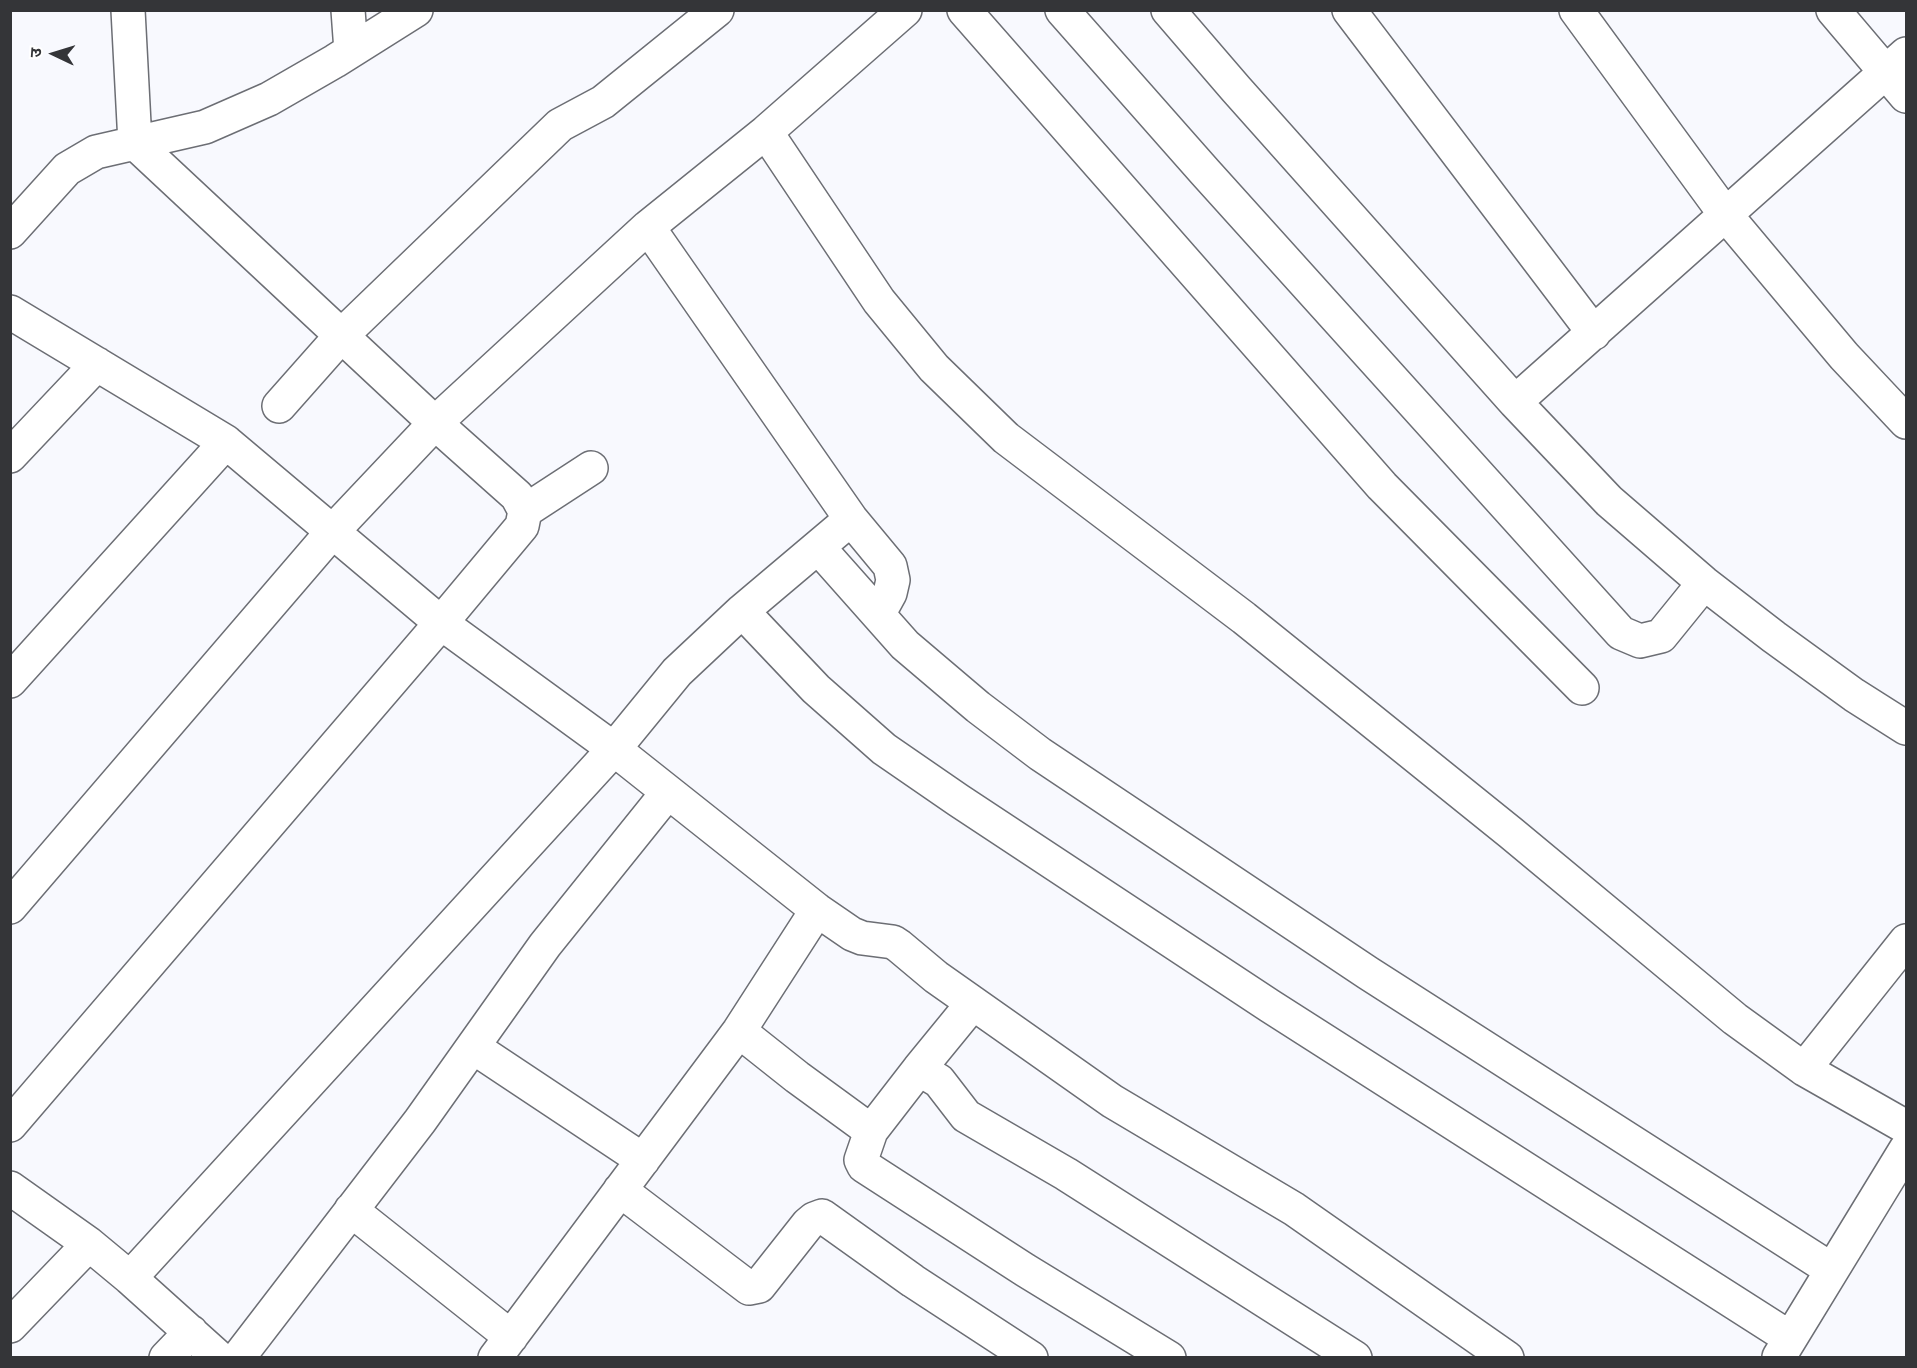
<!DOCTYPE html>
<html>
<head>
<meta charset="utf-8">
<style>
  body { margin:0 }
  #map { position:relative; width:1917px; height:1368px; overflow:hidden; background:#f8f9fe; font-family:Raleway,"Noto Sans Devanagari",sans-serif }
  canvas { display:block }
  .frame { position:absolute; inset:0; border:12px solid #343538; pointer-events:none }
  .north { position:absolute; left:24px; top:24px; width:60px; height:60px; -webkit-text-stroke:4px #fff; paint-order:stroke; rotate:274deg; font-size:16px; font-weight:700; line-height:24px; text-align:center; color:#343538 }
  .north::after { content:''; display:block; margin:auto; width:21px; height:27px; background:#343538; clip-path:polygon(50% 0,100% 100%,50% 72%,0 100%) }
</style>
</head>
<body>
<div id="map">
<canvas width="1917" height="1368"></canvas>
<div class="frame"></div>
<div class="north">उ</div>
</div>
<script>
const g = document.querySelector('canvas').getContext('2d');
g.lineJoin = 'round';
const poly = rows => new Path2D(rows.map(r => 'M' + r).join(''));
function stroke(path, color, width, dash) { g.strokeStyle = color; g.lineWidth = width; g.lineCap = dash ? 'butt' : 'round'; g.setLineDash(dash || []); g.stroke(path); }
const minor = poly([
  [348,10,351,51],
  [964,10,1382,486,1582,688],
  [1062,10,1205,172,1621,633,1640,641,1661,636,1704,583],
  [1168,10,1236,89,1515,402,1609,501,1704,583,1774,637,1854,695,1906,728],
  [1349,10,1594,333],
  [1576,10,1725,214,1844,356,1906,422],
  [1833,10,1906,96],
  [766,132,879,301,934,368,1006,438,1244,618,1511,833,1735,1019,1804,1069,1906,1127],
  [648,227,851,519,890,566,893,580,890,593,879,613],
  [10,232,67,169,96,152,205,127,269,99,335,61,416,10],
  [10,312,226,442,10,681],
  [1515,402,1906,54],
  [279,406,341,336,560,125,603,102,717,10],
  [226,442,441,623,614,749,817,910,852,934,862,938,893,942,899,946,936,977,1112,1101,1294,1209,1507,1358],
  [10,456,97,364],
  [525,511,591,468],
  [818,547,905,645,978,707,1040,754,1368,973,1832,1270],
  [742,611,816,689,884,749,958,800,1270,1006,1790,1338],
  [10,907,333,531,435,423,648,227,766,132,905,10],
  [739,1031,797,1077,871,1131,861,1160,864,1166,1025,1270,1169,1358],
  [473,1047,643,1160],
  [919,1069,973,1003],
  [1804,1069,1906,941],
  [10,1125,441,623,522,526,525,511,517,496,435,423,135,143,128,10],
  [871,1131,919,1069,939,1081,966,1116,1066,1174,1355,1358],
  [10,1188,89,1244,130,1278,614,749,677,672,742,611,851,519],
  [620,1190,749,1288,759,1286,808,1224,814,1219,822,1216,913,1281,1031,1358],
  [351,1210,511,1337],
  [130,1278,219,1358],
  [10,1326,89,1244],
  [1779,1357,1906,1149],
  [166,1358,191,1332],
  [238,1358,420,1121,545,945,668,792],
  [495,1358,739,1031,817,910]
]);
stroke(minor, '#6c6e74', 36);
stroke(minor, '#fff', 33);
</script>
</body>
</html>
